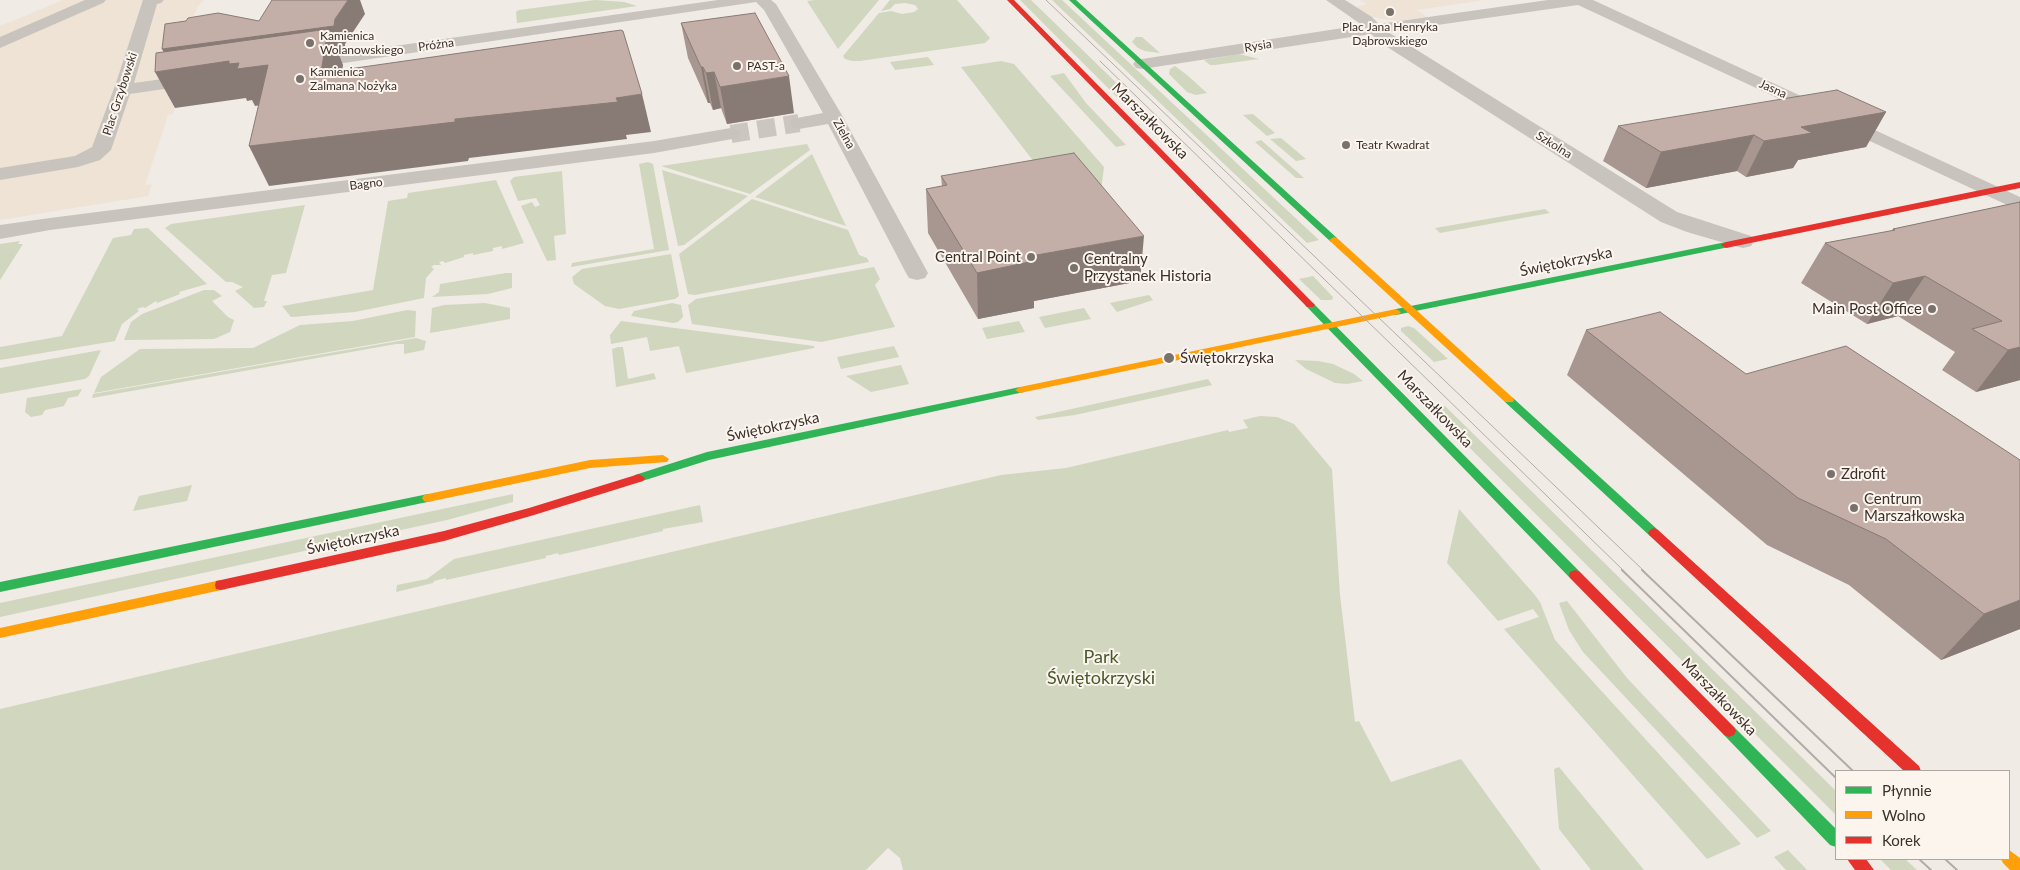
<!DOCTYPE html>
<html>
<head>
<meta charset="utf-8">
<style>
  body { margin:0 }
  #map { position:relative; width:2020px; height:870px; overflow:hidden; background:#f0ebe5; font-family:Lato,sans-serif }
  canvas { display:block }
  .legend { position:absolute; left:1835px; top:770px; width:175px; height:90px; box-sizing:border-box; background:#fbf5ee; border:1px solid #aea6a0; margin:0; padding:6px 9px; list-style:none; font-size:15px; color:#3b302b }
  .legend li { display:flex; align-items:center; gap:10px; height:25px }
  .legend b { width:25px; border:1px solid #aea6a0 }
</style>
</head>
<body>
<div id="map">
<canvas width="2020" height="870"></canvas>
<ul class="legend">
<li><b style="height:6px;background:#30b455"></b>Płynnie</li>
<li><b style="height:6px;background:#ff9f0a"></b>Wolno</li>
<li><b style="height:6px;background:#e5322d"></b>Korek</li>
</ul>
</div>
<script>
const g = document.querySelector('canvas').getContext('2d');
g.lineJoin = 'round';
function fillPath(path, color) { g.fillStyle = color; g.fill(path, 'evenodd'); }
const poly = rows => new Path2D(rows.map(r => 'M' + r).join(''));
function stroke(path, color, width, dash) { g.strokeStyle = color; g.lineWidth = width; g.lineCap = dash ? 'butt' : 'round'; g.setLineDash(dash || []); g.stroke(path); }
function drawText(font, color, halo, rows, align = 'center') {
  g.font = font + ' Lato,sans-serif'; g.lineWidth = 4; g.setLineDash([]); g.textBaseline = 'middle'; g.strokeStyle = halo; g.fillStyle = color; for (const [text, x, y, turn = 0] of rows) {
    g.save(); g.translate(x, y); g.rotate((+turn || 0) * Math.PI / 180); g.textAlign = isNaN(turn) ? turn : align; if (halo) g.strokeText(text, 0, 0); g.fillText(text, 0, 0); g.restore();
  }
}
const green = poly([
  [595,0,624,2,637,6,517,23,516,12,519,10],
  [815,0,879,0,838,49,807,1],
  [890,0,957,0,990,38,985,43,860,61,852,61,845,59,843,56,879,13,891,11,902,14,914,12,918,9,915,5,905,3,895,4,890,9,881,11],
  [1020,0,1031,0,1133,99,1121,101],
  [1052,0,1062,0,1319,240,1307,243],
  [1136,37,1142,37,1160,53,1145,51,1138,48,1132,42],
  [1239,54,1259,59,1215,65,1210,65,1204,60],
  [928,57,934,65,895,70,890,62],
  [1001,61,1014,64,1104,167,1101,191,1034,162,961,67],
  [1175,66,1187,75,1207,93,1196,95,1187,92,1169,74,1170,69],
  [1064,73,1086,103,1126,145,1116,147,1050,76],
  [1253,114,1275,133,1267,136,1243,115],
  [1281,138,1306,159,1296,161,1270,139],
  [1261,140,1304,178,1296,178,1255,142],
  [807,144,810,150,750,194,661,166],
  [812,154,846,226,755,197],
  [648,162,653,164,669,250,571,267,572,263,654,249,639,164],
  [662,170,748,196,684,245,678,246],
  [562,171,566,234,554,236,556,260,547,261,521,206,532,202,535,207,540,205,536,198,518,201,510,181,514,177],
  [496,180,524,243,502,249,502,246,493,248,493,251,473,255,473,253,464,255,464,257,445,263,443,261,439,262,441,265,434,265,431,267,434,269,426,278,424,298,355,312,291,317,282,306,373,290,388,201,407,198,408,193],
  [752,199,848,230,859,255,867,258,869,262,695,295,688,294,679,254],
  [305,205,286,273,272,275,264,301,267,301,264,307,254,308,235,291,243,287,232,282,226,282,165,228,171,224],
  [1545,209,1550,213,1440,233,1435,228],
  [148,228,207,284,179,292,180,294,157,303,156,301,145,308,143,307,137,309,139,311,122,324,115,341,0,360,0,347,62,336,113,238,131,235,134,229],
  [20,241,18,244,23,244,0,280,0,244],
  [671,254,679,296,675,299,619,309,605,306,574,284,572,277,582,269],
  [874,267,880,279,875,285,895,327,821,342,692,324,688,305,696,299],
  [506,273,512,273,512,288,488,294,432,297,439,292,440,284],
  [1313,276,1333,297,1332,300,1321,300,1299,279],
  [204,290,214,290,222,296,212,301,228,317,234,320,230,332,214,339,124,340,131,322,142,314],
  [1149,295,1153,300,1117,312,1110,303],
  [485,303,510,308,510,319,430,333,432,308,444,305],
  [672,303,681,305,683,317,678,322,673,323,631,316,634,311],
  [1084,308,1091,319,1045,328,1039,317],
  [407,310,416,311,415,337,94,393,101,377,140,349,253,348,300,325,353,321],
  [621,321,814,346,814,348,686,373,679,346,650,351,647,337,611,344,610,335],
  [1019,321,1025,332,987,339,982,328],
  [1408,326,1414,328,1448,359,1434,362,1401,331,1401,328],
  [416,338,426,341,424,350,404,354,404,344,396,344,92,398,93,394],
  [894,346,899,357,841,369,837,357],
  [618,347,623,347,628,379,654,373,656,379,616,387,612,349],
  [101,350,89,376,85,379,0,394,0,368],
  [1295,360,1318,361,1333,364,1354,374,1363,381,1347,384,1335,383,1306,369],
  [901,365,909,384,871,392,846,376],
  [1208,379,1212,385,1075,415,1038,420,1035,417],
  [82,389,78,396,68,398,64,406,45,410,42,415,31,417,25,412,27,398],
  [1445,406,1836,791,1836,815,1432,410],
  [1260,416,1277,417,1294,424,1332,469,1340,595,1355,722,1359,721,1391,782,1461,759,1541,870,903,870,900,858,888,848,866,870,0,870,0,709,1001,475,1066,468,1228,430,1229,432,1248,428,1243,420],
  [192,485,187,501,133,511,139,496],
  [513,494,513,502,447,520,0,617,0,603],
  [700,505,703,522,663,529,663,531,559,555,558,553,546,556,546,558,446,580,446,578,434,581,433,583,396,592,397,585,427,579,454,559],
  [1459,509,1534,594,1540,602,1555,640,1741,844,1707,859,1504,629,1539,617,1533,609,1498,621,1447,563],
  [1567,601,1627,678,1771,831,1757,838,1583,652,1569,630,1559,603],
  [1559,767,1644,870,1591,870,1559,829,1554,769],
  [1788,850,1807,870,1786,870,1774,857],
  [1880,859,1905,859,1917,870,1891,870]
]);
const plaza = poly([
  [63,0,204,0,198,6,193,17,189,17,177,43,175,108,173,114,168,115,145,185,152,184,148,196,0,220,0,26],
  [1360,0,1484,0,1417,10,1427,17,1397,21,1367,16,1356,7,1367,4]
]);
const streetTunnel = poly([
  [731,134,799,123]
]);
const street = poly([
  [85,0,106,0,103,3,0,48,0,37,85,0],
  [143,0,164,0,161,3,157,4,134,83,199,74,205,75,208,79,205,83,130,94,111,150,100,160,78,167,0,180,0,168,75,156,92,147,116,83,143,0],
  [718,0,771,0,776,4,843,117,928,273,925,278,917,280,909,278,906,273,828,124,799,129,792,127,790,123,792,119,823,113,764,10,756,2,303,69,297,68,294,64,297,60,303,59,718,0],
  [1326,0,1345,0,1372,17,1379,24,1548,0,1593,0,2020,197,2020,211,1578,5,1388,32,1677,212,1751,236,1754,241,1751,246,1743,248,1735,246,1687,232,1661,222,1381,43,1371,34,1142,69,1136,68,1133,64,1136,60,1142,59,1362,25,1326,0],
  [731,128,738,130,741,134,738,138,654,153,50,230,0,239,0,225,50,218,654,141,731,128]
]);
const fast = poly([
  [1069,0,1076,0,1337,238,1337,242,1331,242,1069,0],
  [1726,242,1731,245,1729,247,1396,315,1391,312,1396,309,1726,242],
  [1310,302,1313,303,1580,572,1581,575,1580,578,1575,580,1570,578,1307,307,1305,305,1310,302],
  [1020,387,1025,390,1024,392,709,460,639,482,633,478,635,475,707,452,1020,387],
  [1509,396,1513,398,1658,530,1660,533,1658,536,1650,536,1505,402,1504,400,1505,398,1509,396],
  [428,494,432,495,434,498,432,501,0,592,0,582,428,494],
  [1729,725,1734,727,1836,829,1836,847,1830,845,1724,735,1722,731,1724,727,1729,725]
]);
const slow = poly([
  [1334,237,1337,238,1513,398,1514,400,1513,402,1505,402,1331,242,1329,240,1334,237],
  [1396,309,1401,312,1399,314,1020,393,1015,390,1020,387,1396,309],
  [663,455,669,459,667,462,590,468,428,502,424,501,422,498,424,495,428,494,590,460,663,455],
  [221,580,226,581,227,585,226,589,0,638,0,628,221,580],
  [2009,850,2020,858,2020,870,2010,870,2003,863,2001,859,2009,859,2009,850]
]);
const jam = poly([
  [1007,0,1014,0,1313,303,1315,305,1313,307,1307,307,1007,0],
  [2020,182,2020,188,1726,248,1721,245,1726,242,2020,182],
  [639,474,645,478,643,481,534,515,444,541,221,590,216,589,215,585,216,581,221,580,444,531,529,508,639,474],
  [1654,528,1658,530,1919,766,1921,771,1904,771,1650,536,1648,533,1650,530,1654,528],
  [1575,570,1580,572,1734,727,1736,731,1734,735,1729,737,1724,735,1570,578,1569,575,1570,572,1575,570],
  [1847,859,1866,859,1874,870,1855,870,1847,859]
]);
const tramFar1 = poly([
  [1046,0,1644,571],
  [1100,61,1624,571]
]);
const tram = poly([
  [1622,570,1836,778],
  [1642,570,1853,771],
  [1919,859,1931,870],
  [1945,859,1957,870]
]);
const wall = poly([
  [681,23,794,113,727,124,721,108,713,110,710,103,708,103,688,58],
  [1886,112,1866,147,1798,160,1793,168,1746,177,1737,171,1646,188,1603,161,1618,126],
  [941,176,1140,281,1034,301,1034,308,978,319,928,233,926,189,942,186],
  [2020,202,2020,380,1976,392,1942,370,1955,352,1898,316,1867,324,1801,283,1825,243,1891,231,1893,229],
  [1586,330,2020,629,1941,660,1849,585,1767,545,1567,375]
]);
const shadedWall = poly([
  [348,0,360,0,365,14,345,44,345,51,338,52,343,65,337,110,268,65,285,101,255,106,252,100,247,101,246,98,175,108,155,72,173,69,162,49,335,19],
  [701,67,703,67,710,103,708,103],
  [714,72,721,108,713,110,706,73],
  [789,76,794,113,727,124,720,87],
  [642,94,651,132,626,135,627,139,469,158,468,161,269,186,249,146],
  [1886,112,1866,147,1798,160,1793,168,1746,177,1764,141,1801,127],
  [1754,135,1737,171,1646,188,1661,152],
  [1144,236,1140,281,1034,301,1034,308,978,319,977,273,1031,256],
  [1925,276,1898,316,1867,324,1893,283],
  [2020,347,2020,380,1976,392,2008,350],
  [2020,600,2020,629,1941,660,1984,614]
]);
const building = poly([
  [272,0,348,0,335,19,334,26,162,49,165,24,186,21,188,18,218,13,259,21,272,0],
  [755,13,789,76,720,87,714,72,706,73,703,67,701,67,681,23,755,13],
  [328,29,321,73,621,30,623,31,642,94,616,98,618,102,455,119,455,122,249,146,268,65,237,69,239,63,229,64,229,61,155,72,156,53,328,29],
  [1837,90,1886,112,1801,127,1812,133,1764,141,1754,135,1661,152,1618,126,1837,90],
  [1074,153,1144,236,1031,256,1034,261,977,273,926,189,947,185,941,176,1074,153],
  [2020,202,2020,347,2008,350,1972,329,2002,321,1925,276,1893,283,1825,243,1895,230,1893,229,2020,202],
  [1660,312,1746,374,1846,346,2020,460,2020,600,1984,614,1886,539,1798,498,1586,330,1660,312]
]);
const markers = [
  [1390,12,5,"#7a716c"],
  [310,43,5,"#7a716c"],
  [737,66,5,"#7a716c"],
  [300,79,5,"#7a716c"],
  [1346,145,5,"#7a716c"],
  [1031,257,5,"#7a716c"],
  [1074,268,5,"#7a716c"],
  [1932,309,5,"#7a716c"],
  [1169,358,6,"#7a716c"],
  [1831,474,5,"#7a716c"],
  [1854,508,5,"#7a716c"]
];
const farPoinames = [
  ["Plac Jana Henryka",1390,27,"center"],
  ["Dąbrowskiego",1390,41,"center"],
  ["Kamienica",320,36],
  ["Wolanowskiego",320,50],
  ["PAST-a",747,66],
  ["Kamienica",310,72],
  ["Zalmana Nożyka",310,86],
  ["Teatr Kwadrat",1356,145]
];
const farStreetnames = [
  ["Próżna",436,45,-8],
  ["Rysia",1258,46,-9],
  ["Jasna",1773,89,24],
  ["Plac Grzybowski",120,94,-72],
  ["Zielna",844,134,61],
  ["Szkolna",1554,145,32],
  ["Bagno",366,184,-7]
];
const streetNames = [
  ["Marszałkowska",1150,121,45],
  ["Świętokrzyska",1566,262,-12],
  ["Marszałkowska",1435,409,46],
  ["Świętokrzyska",773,427,-12],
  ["Świętokrzyska",353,540,-12],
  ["Marszałkowska",1719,697,46]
];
const poiNames = [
  ["Central Point",1021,257,"right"],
  ["Centralny",1084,259],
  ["Przystanek Historia",1084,276],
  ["Main Post Office",1922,309,"right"],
  ["Świętokrzyska",1180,358],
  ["Zdrofit",1841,474],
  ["Centrum",1864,499],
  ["Marszałkowska",1864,516]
];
const nearParknames = [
  ["Park",1101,657],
  ["Świętokrzyski",1101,678]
];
fillPath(green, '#d1d6bf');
fillPath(plaza, '#eee3d5');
stroke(streetTunnel, '#ccc6c0', 18, [18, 9]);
fillPath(street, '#c9c3be');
fillPath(fast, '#30b455');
fillPath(slow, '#ff9f0a');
fillPath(jam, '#e5322d');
stroke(tramFar1, '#b1aca8', 1);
stroke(tram, '#b1aca8', 2);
fillPath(wall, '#a89690');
fillPath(shadedWall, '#887a75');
fillPath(building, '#c3afa7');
stroke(building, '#887a75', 1);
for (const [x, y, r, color] of markers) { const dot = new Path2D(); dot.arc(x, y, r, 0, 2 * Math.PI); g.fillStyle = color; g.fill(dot); stroke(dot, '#fbf5ee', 2); }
drawText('12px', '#3b302b', '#fbf5ee', farPoinames, 'left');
drawText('12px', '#3b302b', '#fbf5ee', farStreetnames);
drawText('15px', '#3b302b', '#fbf5ee', streetNames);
drawText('15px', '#3b302b', '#fbf5ee', poiNames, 'left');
drawText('18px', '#4a5a2e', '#fbf5ee', nearParknames);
</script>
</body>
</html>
